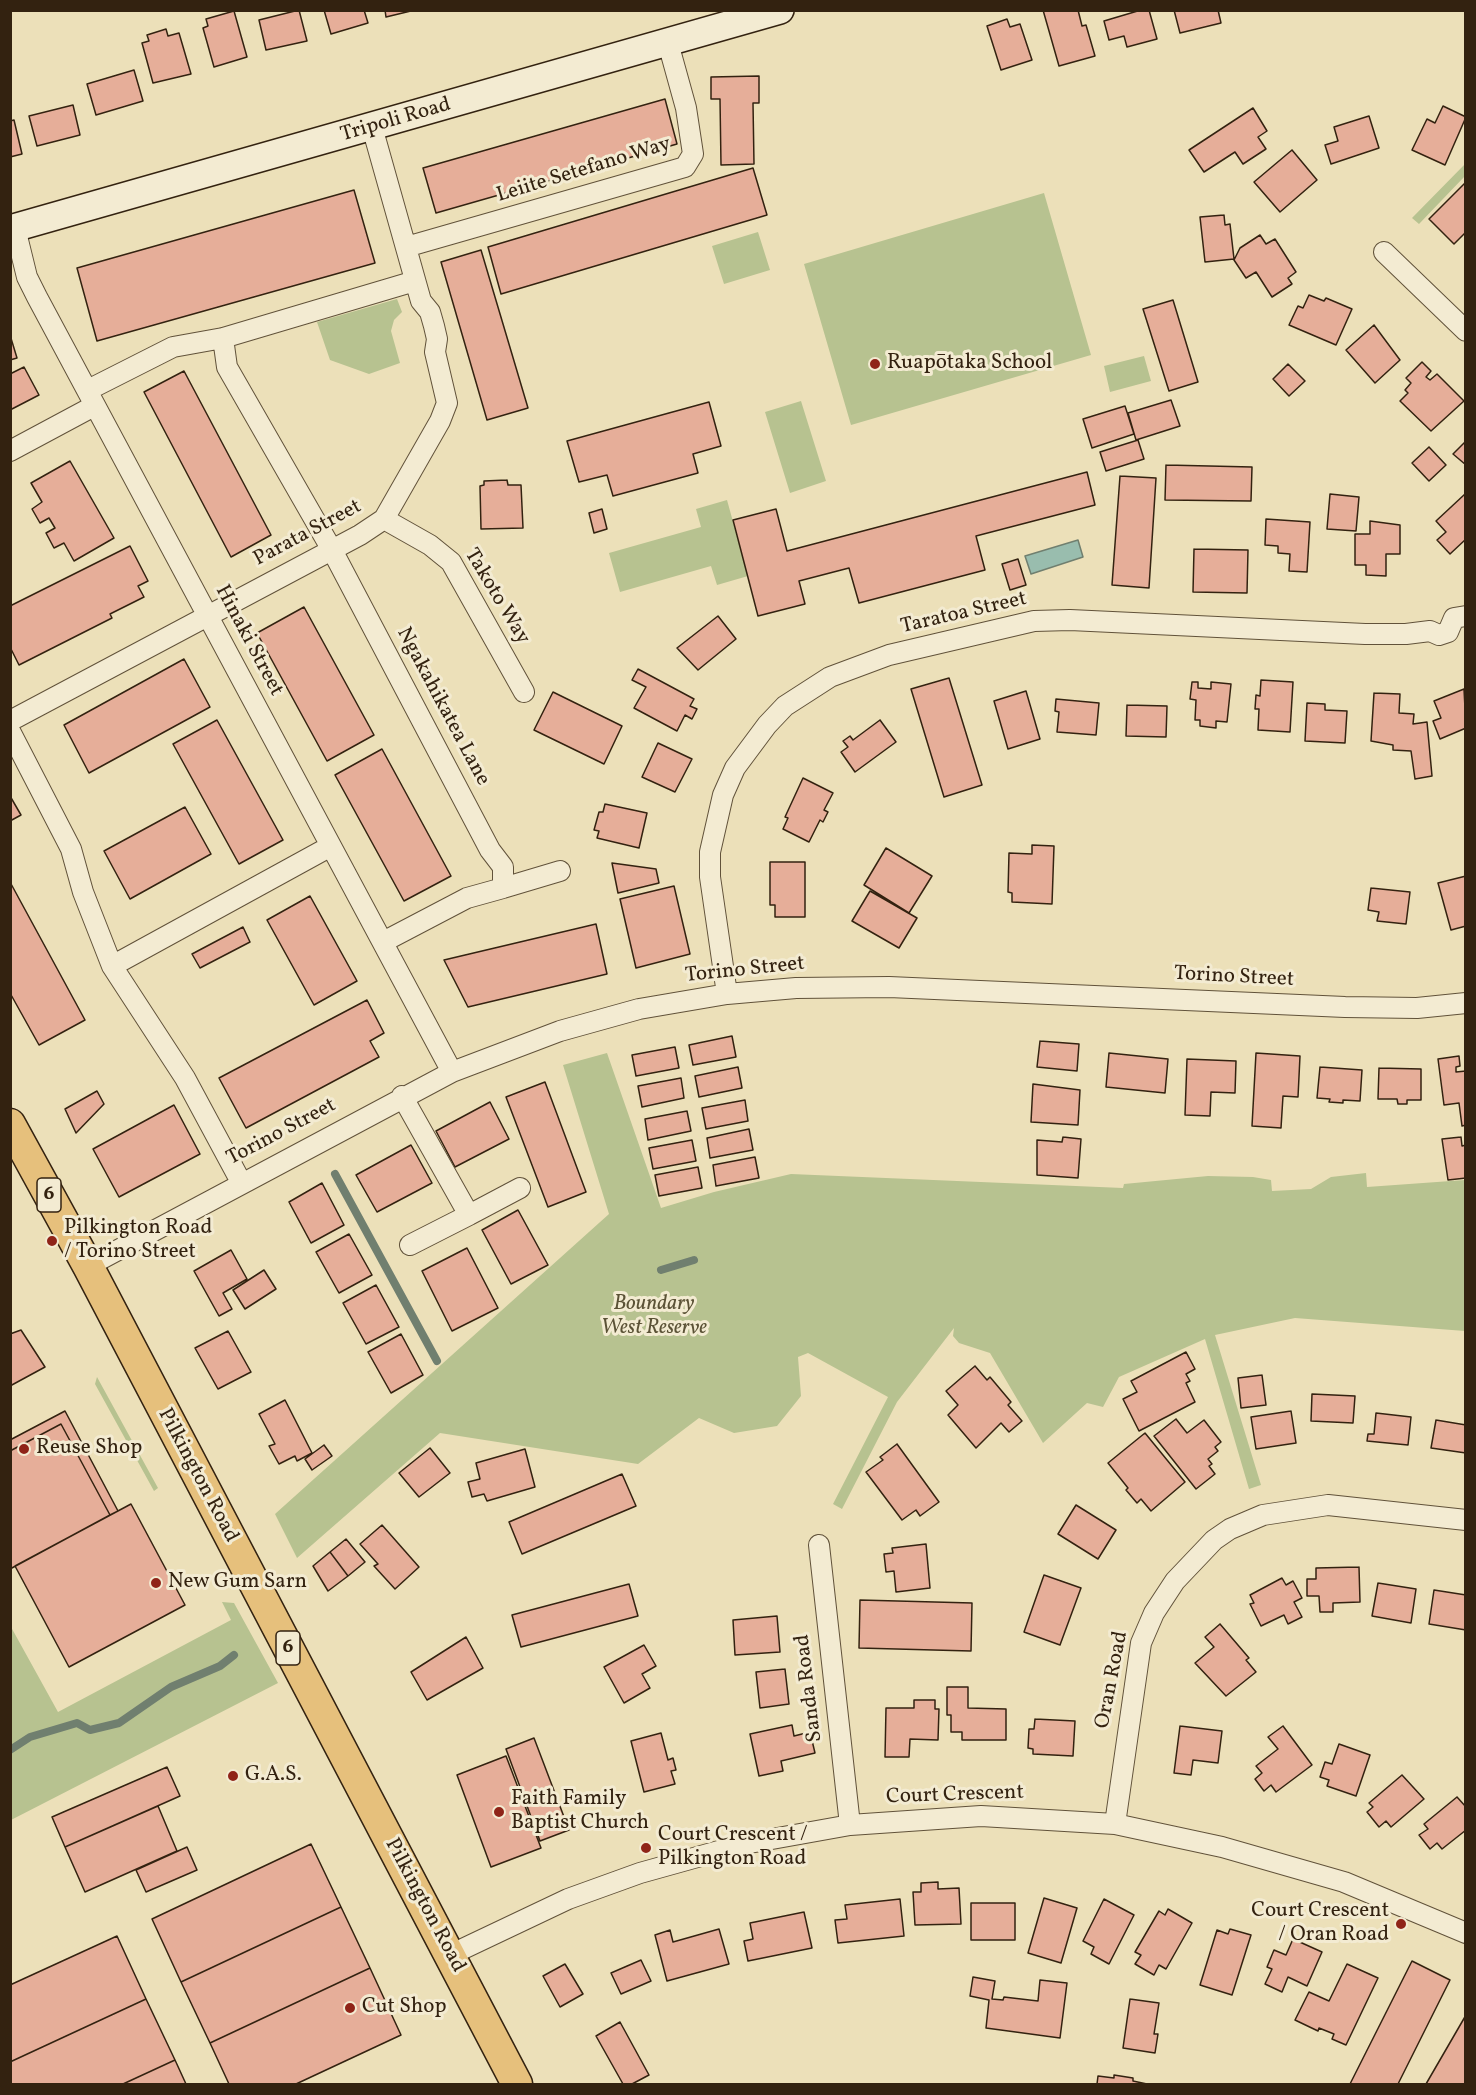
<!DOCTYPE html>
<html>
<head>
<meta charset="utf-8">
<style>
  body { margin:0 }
  #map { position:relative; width:1476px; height:2095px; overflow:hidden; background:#ece0b9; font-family:Vollkorn,serif }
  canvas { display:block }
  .frame { position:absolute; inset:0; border:12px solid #332210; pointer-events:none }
</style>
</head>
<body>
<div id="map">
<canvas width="1476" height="2095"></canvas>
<div class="frame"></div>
</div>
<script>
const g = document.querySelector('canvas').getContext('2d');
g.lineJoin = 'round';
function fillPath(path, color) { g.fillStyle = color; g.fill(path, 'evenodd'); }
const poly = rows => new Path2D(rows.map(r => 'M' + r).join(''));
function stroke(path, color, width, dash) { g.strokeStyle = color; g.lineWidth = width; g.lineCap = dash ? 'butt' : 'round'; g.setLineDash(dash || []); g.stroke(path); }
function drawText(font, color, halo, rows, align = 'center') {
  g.font = font + ' Vollkorn,serif'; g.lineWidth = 6; g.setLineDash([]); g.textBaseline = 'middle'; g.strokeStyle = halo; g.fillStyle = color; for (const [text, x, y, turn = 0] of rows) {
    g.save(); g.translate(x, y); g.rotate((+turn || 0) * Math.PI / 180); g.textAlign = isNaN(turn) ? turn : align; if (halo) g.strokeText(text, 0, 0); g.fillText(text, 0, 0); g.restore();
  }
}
const green = poly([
  [1465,164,1465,176,1419,224,1412,218],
  [1044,193,1091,355,851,425,804,264],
  [758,232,770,270,724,284,712,246],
  [397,299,402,312,394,320,391,331,400,363,369,374,330,360,317,322],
  [1144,356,1151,381,1110,392,1104,366],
  [801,401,826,481,790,493,765,412],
  [727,500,748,576,717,585,711,566,620,592,609,553,701,527,696,509],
  [607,1053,661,1208,714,1192,791,1174,1123,1188,1124,1184,1208,1176,1253,1177,1271,1180,1272,1191,1311,1189,1331,1177,1366,1173,1367,1187,1465,1180,1465,1331,1295,1318,1215,1335,1261,1485,1249,1489,1205,1339,1119,1377,1103,1407,1087,1403,1043,1443,990,1353,959,1343,953,1336,954,1328,897,1402,842,1509,833,1504,888,1397,808,1353,798,1357,801,1396,777,1426,734,1433,699,1418,638,1464,440,1433,297,1558,275,1514,609,1214,563,1065],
  [97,1377,158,1488,154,1491,95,1384],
  [222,1602,234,1603,278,1683,11,1820,11,1627,58,1712,231,1620]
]);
const water = poly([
  [1078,540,1083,557,1031,574,1025,556,1078,540]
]);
const stream = poly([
  [335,1174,437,1361],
  [661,1270,694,1260],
  [10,1750,30,1737,77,1723,90,1730,119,1723,171,1687,220,1666,234,1655]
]);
const building = poly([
  [299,10,307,41,266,50,259,20,299,10],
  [324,10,364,10,368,23,331,34,324,10],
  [385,10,415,10,386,17,385,10],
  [1043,10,1078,10,1082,26,1086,25,1095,56,1059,66,1043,10],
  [1141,10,1149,10,1157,39,1127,47,1124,36,1109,40,1104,21,1141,10],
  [1174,10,1218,10,1221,23,1180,33,1174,10],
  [234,11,247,57,214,67,203,28,208,26,206,19,234,11],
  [1007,19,1010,27,1020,24,1032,60,1001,70,987,26,1007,19],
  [166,29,168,36,179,33,191,74,153,83,142,43,149,41,147,35,166,29],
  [134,70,143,101,96,115,87,84,134,70],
  [759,76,759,103,753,103,754,164,721,165,720,99,711,99,711,77,759,76],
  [665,99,677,144,436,213,423,168,665,99],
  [73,105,80,135,37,146,29,116,73,105],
  [1443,106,1466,117,1445,165,1412,150,1427,119,1435,123,1443,106],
  [1253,108,1267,131,1258,137,1266,149,1243,164,1235,152,1204,172,1189,150,1253,108],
  [1369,116,1379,148,1331,164,1325,145,1338,141,1334,127,1369,116],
  [14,120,22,154,10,157,10,121,14,120],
  [1292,150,1317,180,1280,212,1254,182,1292,150],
  [753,168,767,215,501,294,488,247,753,168],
  [1466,182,1466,232,1454,244,1429,219,1466,182],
  [354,190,375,263,97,341,77,268,354,190],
  [1224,215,1225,225,1230,224,1234,259,1205,262,1200,217,1224,215],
  [1260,235,1266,244,1275,239,1296,272,1288,278,1292,284,1272,297,1256,272,1246,278,1234,260,1240,248,1260,235],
  [481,250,528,408,487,420,441,262,481,250],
  [1309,295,1324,301,1326,298,1352,309,1336,345,1289,325,1298,306,1303,308,1309,295],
  [1173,300,1198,382,1169,391,1143,309,1173,300],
  [1374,325,1400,360,1375,383,1346,350,1374,325],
  [10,335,17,358,10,360,10,335],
  [1422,362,1431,371,1426,377,1430,380,1437,374,1464,401,1431,431,1400,401,1408,393,1405,390,1411,383,1406,378,1422,362],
  [1288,364,1305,381,1289,396,1273,379,1288,364],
  [24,367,39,395,10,410,10,374,24,367],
  [184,371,271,535,231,557,144,392,184,371],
  [1171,400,1180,426,1136,440,1128,413,1171,400],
  [709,402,721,446,693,454,698,473,613,496,607,475,579,482,567,441,709,402],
  [1125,406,1134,434,1092,448,1083,419,1125,406],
  [1138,440,1144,459,1106,471,1100,452,1138,440],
  [1465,442,1466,443,1466,465,1453,454,1465,442],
  [1429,447,1446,465,1429,481,1412,463,1429,447],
  [70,461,114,538,74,561,64,543,54,548,46,533,55,528,49,518,40,523,32,509,42,502,31,483,70,461],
  [1166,465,1252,467,1251,501,1165,500,1166,465],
  [1087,472,1095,505,976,536,985,570,859,603,849,568,799,581,805,604,758,616,733,520,776,509,787,551,1087,472],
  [1120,476,1156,478,1149,588,1112,585,1120,476],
  [507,480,508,485,521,485,523,528,481,529,480,486,484,485,484,481,507,480],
  [1330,494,1359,497,1356,531,1327,529,1330,494],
  [1465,494,1466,539,1450,554,1437,540,1446,532,1436,521,1465,494],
  [602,509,607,529,594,533,589,513,602,509],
  [1266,519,1310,522,1307,572,1289,571,1290,554,1278,553,1278,546,1265,545,1266,519],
  [1370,521,1400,525,1400,554,1386,554,1386,576,1366,575,1366,565,1355,565,1355,534,1370,534,1370,521],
  [130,546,148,581,138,586,144,597,110,614,112,618,19,665,10,647,10,606,130,546],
  [1194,549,1248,550,1247,593,1193,592,1194,549],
  [1018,559,1026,585,1010,590,1002,564,1018,559],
  [304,607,374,735,327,761,257,633,304,607],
  [718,616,736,639,698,670,677,648,718,616],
  [184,659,210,707,89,773,64,725,184,659],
  [638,669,694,699,690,706,697,709,692,719,685,715,677,731,634,708,646,687,632,680,638,669],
  [949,678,982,785,944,797,911,689,949,678],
  [1261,680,1293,682,1290,732,1258,730,1259,709,1255,709,1256,695,1260,696,1261,680],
  [1192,682,1198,682,1198,688,1211,689,1211,682,1231,684,1227,722,1216,721,1216,728,1200,726,1200,720,1195,720,1196,700,1190,699,1192,682],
  [1464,689,1466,728,1440,739,1433,721,1441,718,1434,701,1464,689],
  [1026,691,1040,739,1008,749,994,701,1026,691],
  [553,692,622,726,604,764,534,730,553,692],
  [1374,693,1400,694,1399,713,1414,714,1413,724,1427,722,1432,776,1415,779,1411,751,1393,750,1393,745,1371,741,1374,693],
  [1056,699,1099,703,1096,735,1057,732,1059,712,1055,711,1056,699],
  [1307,703,1325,704,1325,710,1347,711,1345,743,1305,741,1307,703],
  [1127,705,1167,706,1166,737,1126,736,1127,705],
  [217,720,283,840,239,864,173,744,217,720],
  [880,720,896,742,855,772,841,752,848,747,843,741,850,736,853,740,880,720],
  [658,743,692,759,675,792,642,777,658,743],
  [382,749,451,876,404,901,335,775,382,749],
  [803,778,833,793,824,810,828,812,823,822,820,820,809,842,783,829,788,818,785,817,803,778],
  [10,796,21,815,10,821,10,796],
  [605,804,647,813,639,848,597,838,599,831,594,830,599,812,603,812,605,804],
  [185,807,211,854,130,899,104,851,185,807],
  [1032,845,1054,846,1052,904,1012,902,1012,893,1008,892,1009,853,1032,854,1032,845],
  [886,848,932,876,909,913,864,885,886,848],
  [770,862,805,862,805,917,775,917,775,905,770,905,770,862],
  [612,863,656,869,659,883,618,893,612,863],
  [1466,876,1466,926,1451,930,1438,883,1466,876],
  [10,882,85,1020,39,1045,10,993,10,882],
  [674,886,690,954,636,968,620,899,674,886],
  [1371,888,1410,892,1406,924,1377,921,1379,912,1368,910,1371,888],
  [870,891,917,918,899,948,852,921,870,891],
  [310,896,357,981,314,1005,267,920,310,896],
  [596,924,607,974,468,1007,444,960,596,924],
  [243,927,250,942,200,968,192,954,243,927],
  [367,1000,384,1033,370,1041,379,1057,246,1128,219,1078,367,1000],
  [732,1036,736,1057,693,1065,689,1045,732,1036],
  [1040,1041,1079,1044,1077,1071,1037,1067,1040,1041],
  [675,1047,679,1068,636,1076,632,1055,675,1047],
  [1109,1053,1168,1059,1165,1093,1106,1087,1109,1053],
  [1256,1053,1300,1056,1298,1097,1283,1096,1281,1128,1252,1126,1256,1053],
  [1459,1056,1460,1066,1456,1067,1456,1072,1466,1071,1466,1125,1462,1126,1459,1103,1444,1105,1438,1059,1459,1056],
  [1187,1059,1236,1061,1235,1093,1211,1092,1210,1116,1185,1115,1187,1059],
  [738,1067,742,1088,699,1097,695,1076,738,1067],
  [1320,1067,1362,1070,1360,1101,1343,1100,1343,1103,1329,1102,1330,1099,1317,1098,1320,1067],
  [1379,1068,1421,1069,1421,1100,1407,1100,1407,1104,1398,1104,1397,1099,1378,1099,1379,1068],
  [681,1078,684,1098,642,1107,638,1086,681,1078],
  [545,1082,586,1192,548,1207,506,1097,545,1082],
  [1033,1084,1080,1090,1078,1125,1031,1122,1033,1084],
  [97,1091,104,1104,76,1133,65,1109,97,1091],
  [745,1100,748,1121,706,1129,702,1108,745,1100],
  [490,1102,509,1139,455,1167,436,1131,490,1102],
  [174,1105,200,1154,119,1197,93,1149,174,1105],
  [687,1111,691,1131,648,1140,645,1119,687,1111],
  [749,1129,753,1150,710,1158,707,1138,749,1129],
  [1063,1137,1081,1139,1078,1178,1037,1175,1037,1140,1062,1142,1063,1137],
  [1461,1137,1462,1146,1466,1145,1466,1178,1448,1180,1442,1139,1461,1137],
  [692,1140,696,1161,653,1169,649,1148,692,1140],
  [411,1145,432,1183,377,1212,356,1175,411,1145],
  [755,1157,759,1178,716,1186,713,1165,755,1157],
  [698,1167,702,1188,659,1196,655,1175,698,1167],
  [322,1183,344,1225,311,1243,289,1202,322,1183],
  [518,1210,548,1265,511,1284,482,1230,518,1210],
  [349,1234,372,1275,339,1293,316,1252,349,1234],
  [467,1248,498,1308,452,1331,422,1271,467,1248],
  [231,1250,247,1279,223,1293,232,1309,219,1316,194,1271,231,1250],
  [264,1270,276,1289,245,1309,233,1290,264,1270],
  [376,1285,399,1327,366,1344,343,1303,376,1285],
  [21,1330,45,1367,10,1386,10,1334,21,1330],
  [228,1331,251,1372,218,1389,195,1348,228,1331],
  [401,1334,423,1375,391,1393,368,1352,401,1334],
  [1186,1352,1195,1369,1186,1374,1190,1381,1186,1383,1195,1402,1139,1431,1123,1399,1137,1392,1131,1381,1186,1352],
  [975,1366,987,1380,990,1377,1011,1402,1008,1405,1022,1421,1009,1432,1001,1423,976,1448,948,1415,958,1405,946,1391,975,1366],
  [1262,1375,1266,1405,1241,1408,1238,1378,1262,1375],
  [1312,1394,1355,1396,1353,1423,1311,1421,1312,1394],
  [285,1400,312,1453,297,1461,295,1456,279,1464,269,1446,275,1444,259,1414,285,1400],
  [65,1411,118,1511,110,1515,61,1424,10,1451,10,1440,65,1411],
  [1291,1411,1296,1443,1256,1449,1251,1417,1291,1411],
  [1376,1413,1411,1417,1408,1445,1367,1441,1368,1434,1374,1434,1376,1413],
  [1176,1419,1187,1433,1204,1420,1221,1442,1215,1447,1218,1451,1208,1459,1212,1464,1209,1466,1215,1474,1196,1489,1154,1436,1176,1419],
  [1436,1420,1466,1425,1466,1453,1431,1448,1436,1420],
  [61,1424,110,1515,10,1569,10,1451,61,1424],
  [1145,1433,1185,1482,1151,1511,1141,1499,1137,1503,1126,1490,1128,1488,1108,1463,1145,1433],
  [897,1444,939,1502,920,1516,916,1510,902,1520,866,1472,883,1460,880,1457,897,1444],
  [324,1445,332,1456,312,1470,305,1459,324,1445],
  [430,1448,450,1473,419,1497,399,1473,430,1448],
  [525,1449,535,1487,487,1501,484,1494,472,1497,468,1482,480,1479,476,1463,525,1449],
  [622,1474,636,1506,522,1554,509,1522,622,1474],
  [131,1504,185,1605,69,1667,15,1566,131,1504],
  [1076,1505,1116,1530,1098,1559,1058,1534,1076,1505],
  [382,1525,419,1567,395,1589,374,1566,378,1564,360,1544,382,1525],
  [346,1539,365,1562,348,1576,330,1552,346,1539],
  [926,1544,930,1588,896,1592,894,1571,886,1572,884,1554,893,1553,892,1548,926,1544],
  [330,1552,348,1576,328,1591,313,1566,330,1552],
  [1359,1567,1360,1602,1333,1603,1333,1612,1320,1612,1319,1596,1307,1596,1307,1579,1316,1579,1316,1568,1359,1567],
  [1044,1575,1081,1588,1060,1645,1024,1632,1044,1575],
  [1282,1578,1286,1585,1293,1581,1302,1598,1294,1602,1302,1617,1288,1624,1284,1615,1261,1626,1250,1604,1254,1603,1250,1595,1282,1578],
  [1378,1583,1416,1589,1411,1623,1372,1616,1378,1583],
  [629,1584,638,1616,521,1647,512,1615,629,1584],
  [1434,1590,1466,1595,1466,1630,1429,1624,1434,1590],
  [860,1600,972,1603,971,1651,859,1648,860,1600],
  [777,1616,780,1652,735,1655,733,1620,777,1616],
  [1220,1624,1249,1658,1246,1660,1256,1672,1226,1696,1195,1663,1214,1647,1205,1637,1220,1624],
  [466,1637,483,1668,427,1700,411,1672,466,1637],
  [644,1645,656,1666,642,1674,650,1688,624,1703,604,1667,644,1645],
  [785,1669,789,1704,760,1708,756,1672,785,1669],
  [947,1687,968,1687,968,1708,1006,1709,1006,1740,962,1740,962,1732,951,1732,951,1715,947,1715,947,1687],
  [914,1700,935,1700,935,1709,939,1709,938,1740,910,1739,909,1757,885,1757,886,1708,914,1708,914,1700],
  [1035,1719,1075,1721,1073,1756,1033,1754,1033,1749,1028,1748,1029,1729,1034,1729,1035,1719],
  [792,1725,794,1736,810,1732,815,1753,781,1761,783,1771,759,1776,750,1734,792,1725],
  [1180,1726,1222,1731,1218,1763,1193,1760,1191,1775,1174,1773,1180,1726],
  [1283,1726,1312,1765,1276,1792,1271,1785,1264,1791,1255,1779,1262,1773,1256,1766,1278,1749,1268,1737,1283,1726],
  [661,1733,668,1760,673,1758,676,1770,671,1771,675,1784,644,1792,631,1741,661,1733],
  [534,1738,569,1830,540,1841,506,1749,534,1738],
  [1339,1744,1370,1755,1356,1796,1327,1786,1329,1780,1320,1777,1325,1762,1332,1764,1339,1744],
  [506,1756,541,1848,491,1867,457,1775,506,1756],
  [167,1767,180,1796,65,1847,52,1817,167,1767],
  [1402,1775,1424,1799,1391,1827,1386,1821,1379,1827,1367,1812,1373,1807,1369,1803,1402,1775],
  [1457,1797,1466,1807,1466,1830,1442,1849,1437,1843,1430,1849,1419,1835,1428,1829,1424,1824,1457,1797],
  [158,1806,177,1851,85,1892,65,1847,158,1806],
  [311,1844,341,1907,181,1982,152,1919,311,1844],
  [187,1847,197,1870,146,1892,136,1870,187,1847],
  [938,1882,938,1889,959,1888,961,1924,915,1925,913,1892,921,1892,921,1883,938,1882],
  [1044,1898,1077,1908,1061,1963,1028,1953,1044,1898],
  [900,1899,904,1936,838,1943,835,1920,847,1919,845,1905,900,1899],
  [1104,1899,1134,1915,1109,1964,1091,1954,1094,1947,1083,1941,1104,1899],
  [971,1903,1015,1903,1015,1940,971,1940,971,1903],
  [341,1907,370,1968,210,2043,181,1982,341,1907],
  [1168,1909,1192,1923,1166,1969,1159,1965,1154,1975,1135,1964,1141,1955,1135,1952,1159,1911,1165,1915,1168,1909],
  [804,1912,812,1948,748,1961,744,1941,753,1939,750,1923,804,1912],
  [719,1929,729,1964,667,1981,655,1935,670,1930,673,1942,719,1929],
  [1230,1929,1251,1935,1232,1995,1200,1985,1217,1930,1228,1934,1230,1929],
  [117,1936,146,1999,10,2062,10,1985,117,1936],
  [1293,1939,1322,1952,1307,1986,1288,1977,1282,1992,1265,1984,1272,1969,1267,1967,1274,1950,1286,1955,1293,1939],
  [641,1960,651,1981,621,1994,611,1973,641,1960],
  [1412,1961,1450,1980,1398,2084,1350,2084,1412,1961],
  [565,1964,583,1994,560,2007,543,1976,565,1964],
  [1347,1964,1378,1978,1346,2045,1332,2039,1334,2034,1319,2028,1318,2031,1295,2020,1309,1992,1329,2001,1347,1964],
  [370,1968,401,2035,296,2084,229,2084,210,2043,370,1968],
  [973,1977,995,1981,992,1999,1003,2000,1004,1997,1038,2001,1040,1980,1067,1983,1060,2038,986,2028,989,2000,970,1996,973,1977],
  [146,1999,175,2060,123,2084,10,2084,10,2062,146,1999],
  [1130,1999,1159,2003,1154,2034,1158,2034,1155,2053,1123,2048,1130,1999],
  [1466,2015,1466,2084,1426,2084,1466,2015],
  [620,2022,649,2075,632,2084,623,2084,596,2036,620,2022],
  [175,2060,186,2084,123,2084,175,2060],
  [1114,2075,1133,2078,1133,2081,1147,2084,1097,2084,1098,2076,1114,2078,1114,2075]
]);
const street = poly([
  [15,228,27,277,37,297,452,1072],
  [406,247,685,167,693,154,686,108,668,43],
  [1384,252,1466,331],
  [223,338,227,367,332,550,490,850,503,867,503,888,467,898,383,942],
  [88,390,173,347,223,338,415,281],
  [10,451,94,406],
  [384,519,430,545,451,562,524,692],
  [10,721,360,535,384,519,440,421,447,403,435,352,437,339,434,326,430,312,421,301,372,127],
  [10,731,71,849,83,892,112,966,185,1078,241,1182],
  [503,888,560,871],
  [112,966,331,846],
  [727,994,710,877,710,852,723,795,735,768,767,725,785,706,830,677,889,655,1034,621,1070,620,1365,634,1406,634,1430,631,1439,635,1448,632,1454,618,1466,616],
  [402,1096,469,1215,410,1245],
  [469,1215,520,1188],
  [88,1266,452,1072,560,1031,639,1009,727,994,796,988,889,987,1345,1007,1417,1008,1466,1003],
  [819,1545,850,1825],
  [1115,1824,1141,1643,1154,1613,1175,1581,1214,1540,1230,1529,1263,1515,1328,1505,1466,1520],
  [450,1955,568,1899,640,1873,744,1844,850,1825,981,1816,1115,1824,1222,1847,1344,1882,1466,1933]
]);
const secondary = poly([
  [10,229,780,10]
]);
const primary = poly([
  [10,1124,88,1266,517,2084]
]);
const markers = [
  [875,364,6,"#8f2418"],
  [52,1241,6,"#8f2418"],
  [24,1449,6,"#8f2418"],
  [156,1583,6,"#8f2418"],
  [233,1776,6,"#8f2418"],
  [499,1812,6,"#8f2418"],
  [646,1848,6,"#8f2418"],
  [1401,1924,6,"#8f2418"],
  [350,2008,6,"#8f2418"]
];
const shields = [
  [49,1195,24],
  [288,1648,24]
];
const shieldNames = [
  ["6",49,1195],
  ["6",288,1648]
];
const streetNames = [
  ["Tripoli Road",396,121,-16],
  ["Leiite Setefano Way",584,171,-17],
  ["Parata Street",308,534,-28],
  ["Takoto Way",496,597,59],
  ["Taratoa Street",964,614,-13],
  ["Hinaki Street",248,641,62],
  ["Ngakahikatea Lane",442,707,62],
  ["Torino Street",745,971,-6],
  ["Torino Street",1234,978,3],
  ["Torino Street",282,1133,-28],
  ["Pilkington Road",197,1476,62],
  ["Oran Road",1113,1680,-79],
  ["Sanda Road",810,1688,-97],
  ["Court Crescent",955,1796,-2],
  ["Pilkington Road",424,1906,62]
];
const poiNames = [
  ["Ruapōtaka School",887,364],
  ["Pilkington Road",64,1229],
  ["/ Torino Street",64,1253],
  ["Reuse Shop",36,1449],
  ["New Gum Sarn",168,1583],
  ["G.A.S.",245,1776],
  ["Faith Family",511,1800],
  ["Baptist Church",511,1824],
  ["Court Crescent /",658,1836],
  ["Pilkington Road",658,1860],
  ["Court Crescent",1389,1912,"right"],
  ["/ Oran Road",1389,1936,"right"],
  ["Cut Shop",362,2008]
];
const parkNames = [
  ["Boundary",654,1305],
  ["West Reserve",654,1329]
];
fillPath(green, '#b7c290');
fillPath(water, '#99bdae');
stroke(water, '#707f6f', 1.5);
stroke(stream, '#707f6f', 8);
fillPath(building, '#e6ae99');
stroke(building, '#332210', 1.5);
stroke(street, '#61523a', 22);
stroke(secondary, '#332210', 30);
stroke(primary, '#332210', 33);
stroke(street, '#f3ebd2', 20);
stroke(secondary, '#f3ebd2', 27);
stroke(primary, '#e6c07c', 30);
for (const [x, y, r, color] of markers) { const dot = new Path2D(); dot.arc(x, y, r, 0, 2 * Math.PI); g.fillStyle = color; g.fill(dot); stroke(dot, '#f3ebd2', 2); }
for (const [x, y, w] of shields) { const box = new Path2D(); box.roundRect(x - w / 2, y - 17, w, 34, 4.5); g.fillStyle = '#f3ebd2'; g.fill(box); stroke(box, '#332210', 1.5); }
drawText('bold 20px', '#332210', null, shieldNames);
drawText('21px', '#332210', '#f3ebd2', streetNames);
drawText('21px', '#332210', '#f3ebd2', poiNames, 'left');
drawText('italic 21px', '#5b5236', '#f3ebd2', parkNames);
</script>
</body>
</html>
